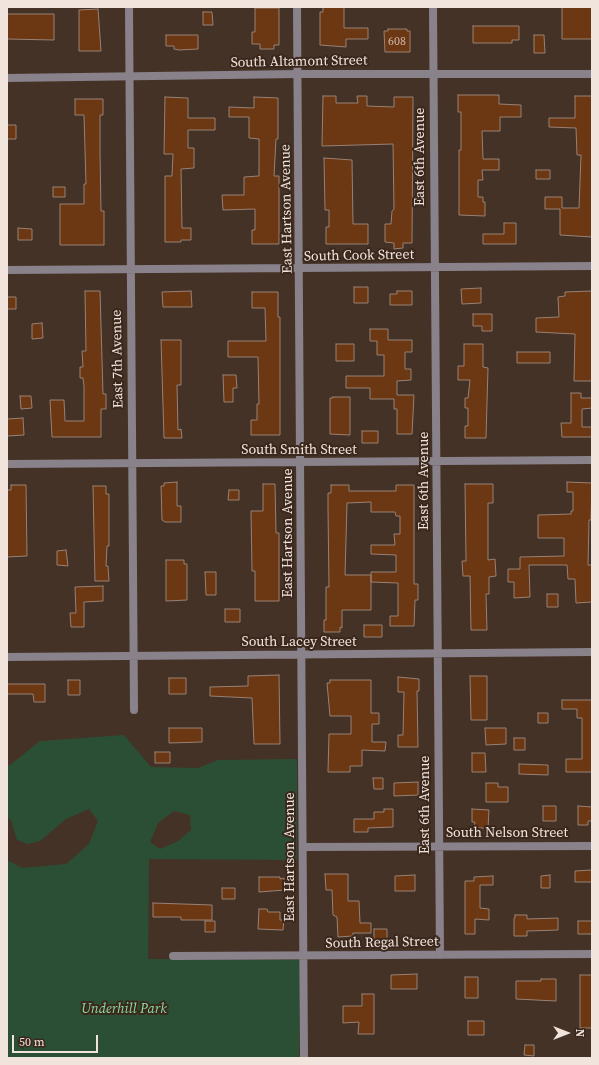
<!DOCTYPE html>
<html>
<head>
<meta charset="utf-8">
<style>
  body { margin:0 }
  #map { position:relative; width:599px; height:1065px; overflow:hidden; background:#453226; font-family:"Source Serif 4",serif }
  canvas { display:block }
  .frame { position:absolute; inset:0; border:8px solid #f1e4dd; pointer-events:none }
  .north { position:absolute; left:547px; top:1013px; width:40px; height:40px; -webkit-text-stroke:3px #3b281d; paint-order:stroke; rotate:90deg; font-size:11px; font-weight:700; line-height:16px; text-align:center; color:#f1e4dd }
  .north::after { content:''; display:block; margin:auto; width:14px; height:18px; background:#f1e4dd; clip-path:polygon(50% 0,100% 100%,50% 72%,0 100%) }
  .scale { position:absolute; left:12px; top:1035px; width:86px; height:18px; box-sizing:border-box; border:2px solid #f1e4dd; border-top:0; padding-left:5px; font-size:12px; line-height:14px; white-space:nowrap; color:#f1e4dd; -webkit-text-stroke:3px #3b281d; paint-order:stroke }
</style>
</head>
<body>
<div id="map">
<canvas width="599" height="1065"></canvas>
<div class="frame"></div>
<div class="north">N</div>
<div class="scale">50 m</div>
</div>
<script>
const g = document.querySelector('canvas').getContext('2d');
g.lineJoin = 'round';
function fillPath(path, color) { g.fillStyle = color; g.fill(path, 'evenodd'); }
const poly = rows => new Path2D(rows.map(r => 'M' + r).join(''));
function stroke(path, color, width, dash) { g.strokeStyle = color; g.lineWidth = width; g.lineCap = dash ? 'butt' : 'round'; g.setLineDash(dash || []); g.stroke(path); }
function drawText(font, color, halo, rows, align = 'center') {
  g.font = font + ' "Source Serif 4",serif'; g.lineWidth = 4; g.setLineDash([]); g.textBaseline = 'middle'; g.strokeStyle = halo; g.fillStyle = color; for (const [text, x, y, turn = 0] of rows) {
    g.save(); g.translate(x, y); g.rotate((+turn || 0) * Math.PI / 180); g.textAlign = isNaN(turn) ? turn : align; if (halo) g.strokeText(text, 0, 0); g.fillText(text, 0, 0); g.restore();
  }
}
const green = poly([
  [124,735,151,767,198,768,218,760,297,759,297,860,149,859,148,959,300,960,299,1058,7,1058,7,860,22,868,66,864,89,844,98,821,89,809,66,819,40,841,28,844,17,840,11,820,7,817,7,765,10,765,40,741],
  [174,811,190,815,191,830,178,841,160,849,150,842,158,823]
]);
const building = poly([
  [323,7,344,7,344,28,368,28,368,39,346,39,346,47,320,45,320,12,323,12,323,7],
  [562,7,592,7,592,39,562,39,562,7],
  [255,8,279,8,279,45,274,45,274,49,260,49,260,44,252,44,252,32,255,32,255,8],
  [98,9,101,51,79,51,79,10,98,9],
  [203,12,212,12,213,25,203,25,203,12],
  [7,14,54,14,54,40,7,39,7,14],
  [473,26,519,26,519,40,512,40,512,43,473,43,473,26],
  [388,29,407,29,407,31,410,31,410,52,385,52,384,31,388,31,388,29],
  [166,35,198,35,198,49,179,50,174,49,174,46,166,46,166,35],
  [534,35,544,35,545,53,534,53,534,35],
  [458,95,499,95,499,104,521,105,521,117,500,117,500,131,482,131,483,159,499,159,499,170,482,170,483,180,478,180,478,197,483,197,483,202,485,202,485,216,459,215,459,150,461,150,461,112,458,112,458,95],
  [323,96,336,96,336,103,358,103,357,96,367,96,367,106,394,107,394,97,413,97,412,243,403,243,403,248,394,249,394,243,385,242,385,224,391,224,392,211,394,209,393,144,322,146,323,96],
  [575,96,592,96,592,237,560,235,560,209,545,209,545,197,562,197,562,208,579,208,581,155,577,155,576,128,549,127,549,118,575,118,575,96],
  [165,97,188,98,188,118,215,118,215,130,188,130,188,148,194,148,194,168,181,169,182,228,191,228,191,240,181,240,181,242,165,242,165,176,172,176,173,154,164,154,165,97],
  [254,97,278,98,278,139,276,139,274,176,279,176,279,244,252,244,252,230,255,230,255,209,223,210,222,195,244,195,244,177,259,176,259,139,249,138,249,117,229,117,229,107,254,108,254,97],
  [75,99,103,99,103,115,100,115,100,152,101,211,104,211,104,245,60,245,60,204,84,204,84,184,86,184,84,115,75,115,75,99],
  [7,125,16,125,16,139,7,139,7,125],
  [324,158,352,160,353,224,368,224,368,244,326,244,326,227,329,227,329,210,325,210,324,158],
  [536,170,550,170,550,179,536,179,536,170],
  [53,187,65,187,65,197,53,197,53,187],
  [504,223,516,223,516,244,483,244,483,234,504,234,504,223],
  [18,228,32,229,32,240,18,240,18,228],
  [354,287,368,287,368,303,354,303,354,287],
  [481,288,481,303,462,304,461,289,481,288],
  [85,291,100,291,103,394,106,394,106,409,101,409,101,437,52,437,50,400,64,400,65,421,84,421,84,386,83,378,80,378,80,367,83,367,82,351,86,351,85,291],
  [191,291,192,307,163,307,162,292,191,291],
  [397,291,412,291,412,305,390,305,390,294,397,294,397,291],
  [592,291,592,381,574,381,575,334,536,332,536,318,559,317,558,297,565,296,565,292,592,291],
  [252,292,278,292,278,317,280,317,280,435,251,435,251,420,257,420,257,404,259,404,258,357,228,357,228,341,266,341,265,308,252,308,252,292],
  [7,297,16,297,16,309,7,309,7,297],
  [473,314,492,314,492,331,482,331,482,326,473,326,473,314],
  [42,323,43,338,32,339,32,324,42,323],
  [370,329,388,329,388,340,412,340,412,352,405,352,405,369,411,369,411,380,397,381,397,395,414,395,412,434,397,434,397,409,394,409,394,399,370,399,370,388,346,388,346,376,384,376,384,355,377,355,377,341,370,341,370,329],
  [161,340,181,340,181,385,177,385,178,430,181,429,182,438,164,438,161,340],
  [336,344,354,344,354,361,336,361,336,344],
  [464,344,483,344,483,367,488,368,486,438,465,438,465,426,468,426,468,408,465,408,465,398,468,398,470,380,458,380,458,366,464,366,464,344],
  [517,352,550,352,550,363,517,363,517,352],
  [223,375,236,375,237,388,233,388,233,402,224,402,223,375],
  [571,393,581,393,581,398,592,398,592,408,582,409,582,427,592,427,592,437,562,437,561,423,571,423,571,393],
  [20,396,31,396,32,408,21,409,20,396],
  [333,397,350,397,350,435,330,434,330,398,333,398,333,397],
  [23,418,24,435,7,436,7,419,23,418],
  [362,431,378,431,378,443,362,443,362,431],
  [177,482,177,506,181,506,181,522,165,522,162,520,161,486,164,486,164,483,177,482],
  [567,482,592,483,591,520,589,520,588,565,592,565,592,602,576,603,575,579,568,579,567,565,529,565,530,597,514,598,514,582,508,582,508,569,520,569,520,557,564,556,564,538,538,538,538,515,571,514,571,511,573,511,573,492,567,492,567,482],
  [263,484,275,484,276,533,279,533,279,601,255,601,255,571,252,571,251,511,263,511,263,484],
  [465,484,493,484,493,503,488,503,488,560,495,559,496,576,489,577,489,594,486,594,487,630,471,630,470,576,463,576,462,561,466,561,465,484],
  [11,485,26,485,27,556,7,557,7,490,11,490,11,485],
  [331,485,349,485,349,491,396,491,396,485,414,485,414,584,418,584,418,600,415,600,414,626,390,626,390,616,398,616,398,583,371,582,371,572,396,572,396,555,371,554,371,545,395,545,394,534,400,534,400,516,396,516,395,512,371,512,371,502,347,503,345,575,371,575,371,610,342,610,342,628,340,627,340,632,324,632,324,620,326,620,326,587,329,587,328,509,328,493,331,493,331,485],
  [93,486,106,486,106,494,109,494,109,546,107,546,106,566,108,566,109,581,95,581,93,486],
  [229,490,239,490,239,500,228,500,229,490],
  [66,550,68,566,57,565,57,551,66,550],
  [166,560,184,560,184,564,187,564,187,600,166,601,166,560],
  [205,572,216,572,216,595,206,595,205,572],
  [103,586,103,601,84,602,84,627,71,627,70,613,76,613,75,587,103,586],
  [547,594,558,594,558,607,547,607,547,594],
  [225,609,240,609,240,622,225,622,225,609],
  [364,625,382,625,382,637,364,637,364,625],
  [279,675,280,744,254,744,252,698,210,696,210,687,248,686,248,676,279,675],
  [470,676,487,676,487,720,471,720,470,676],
  [398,677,419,679,419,691,417,691,418,747,398,747,398,735,403,735,404,692,398,692,398,677],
  [169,678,186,678,186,694,169,694,169,678],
  [68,680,80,680,80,695,68,695,68,680],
  [330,680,371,680,371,713,379,713,379,724,372,724,372,742,386,742,385,751,362,750,362,766,350,766,350,772,328,772,329,734,351,734,351,716,330,716,327,683,330,683,330,680],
  [7,684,45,684,45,702,34,702,33,694,7,694,7,684],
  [562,700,592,700,592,772,566,772,566,759,582,759,582,718,577,718,577,709,562,709,562,700],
  [538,713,548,713,548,723,538,723,538,713],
  [169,728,202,728,202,742,169,743,169,728],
  [485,728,506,728,506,744,486,745,485,728],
  [514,738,525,738,525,750,514,750,514,738],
  [155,752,170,752,170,763,155,763,155,752],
  [472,753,485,753,486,772,472,772,472,753],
  [519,764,548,765,548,775,519,774,519,764],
  [373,778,383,778,383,789,374,789,373,778],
  [418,782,418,795,394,796,394,783,418,782],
  [486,783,498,783,498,787,508,787,508,802,486,802,486,783],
  [543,806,556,806,556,821,543,821,543,806],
  [578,806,592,807,592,821,588,821,588,825,578,825,578,806],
  [384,809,393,809,393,827,368,828,368,832,354,832,354,819,374,819,374,812,384,812,384,809],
  [472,809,489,810,488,828,474,828,475,822,472,822,472,809],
  [592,870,592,882,575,882,575,871,592,870],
  [325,874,348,874,348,901,359,901,360,923,371,923,371,933,353,933,353,936,338,937,337,917,333,915,332,890,326,890,325,874],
  [415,875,415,891,395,891,395,876,415,875],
  [550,875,550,888,541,888,541,876,550,875],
  [493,876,493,885,480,885,480,908,489,909,489,920,475,919,475,934,465,934,465,881,474,881,474,877,493,876],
  [259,877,280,877,280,879,284,878,285,890,259,892,259,877],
  [222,888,235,888,235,899,222,899,222,888],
  [153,903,212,905,212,920,181,920,181,917,153,917,153,903],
  [259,909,267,909,268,912,280,912,280,920,284,920,283,930,258,929,259,909],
  [515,915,527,915,527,919,558,918,558,930,527,931,527,936,514,936,514,918,515,918,515,915],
  [205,921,215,921,215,932,205,932,205,921],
  [578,921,592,921,592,934,578,934,578,921],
  [374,929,387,929,387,943,374,943,374,929],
  [417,974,417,989,391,989,391,975,417,974],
  [580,975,592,975,592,1028,580,1028,580,975],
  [465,977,478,977,478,998,465,998,465,977],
  [541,979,556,979,556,1001,516,999,516,981,541,981,541,979],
  [362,994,374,994,374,1034,358,1034,359,1022,343,1023,343,1006,362,1006,362,994],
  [468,1021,484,1021,484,1035,468,1035,468,1021],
  [525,1045,534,1045,534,1056,524,1055,525,1045]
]);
const minor = poly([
  [129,7,134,710],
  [297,7,304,1058],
  [433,7,440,955],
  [7,270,592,266],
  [7,464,592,460],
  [7,657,592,652],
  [303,847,592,846],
  [173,956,592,954]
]);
const tertiary = poly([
  [7,78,298,74,592,74]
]);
const numberNames = [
  ["608",397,42]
];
const streetNames = [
  ["South Altamont Street",299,62,-1],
  ["East 6th Avenue",420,157,-90],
  ["East Hartson Avenue",287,209,-91],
  ["South Cook Street",359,256,-1],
  ["East 7th Avenue",118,359,-91],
  ["South Smith Street",299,450],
  ["East 6th Avenue",424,481,-90],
  ["East Hartson Avenue",288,533,-90],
  ["South Lacey Street",299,642],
  ["East 6th Avenue",425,805,-90],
  ["South Nelson Street",507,833],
  ["East Hartson Avenue",290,857,-90],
  ["South Regal Street",382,943,-1]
];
const parkNames = [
  ["Underhill Park",124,1009]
];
fillPath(green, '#2b4f35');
fillPath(building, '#6c3713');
stroke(building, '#988174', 1);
stroke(minor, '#89828b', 8);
stroke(tertiary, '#89828b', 8);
drawText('12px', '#d0b9aa', null, numberNames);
drawText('14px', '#f1e4dd', '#3b281d', streetNames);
drawText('italic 14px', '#89dda0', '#3b281d', parkNames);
</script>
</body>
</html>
